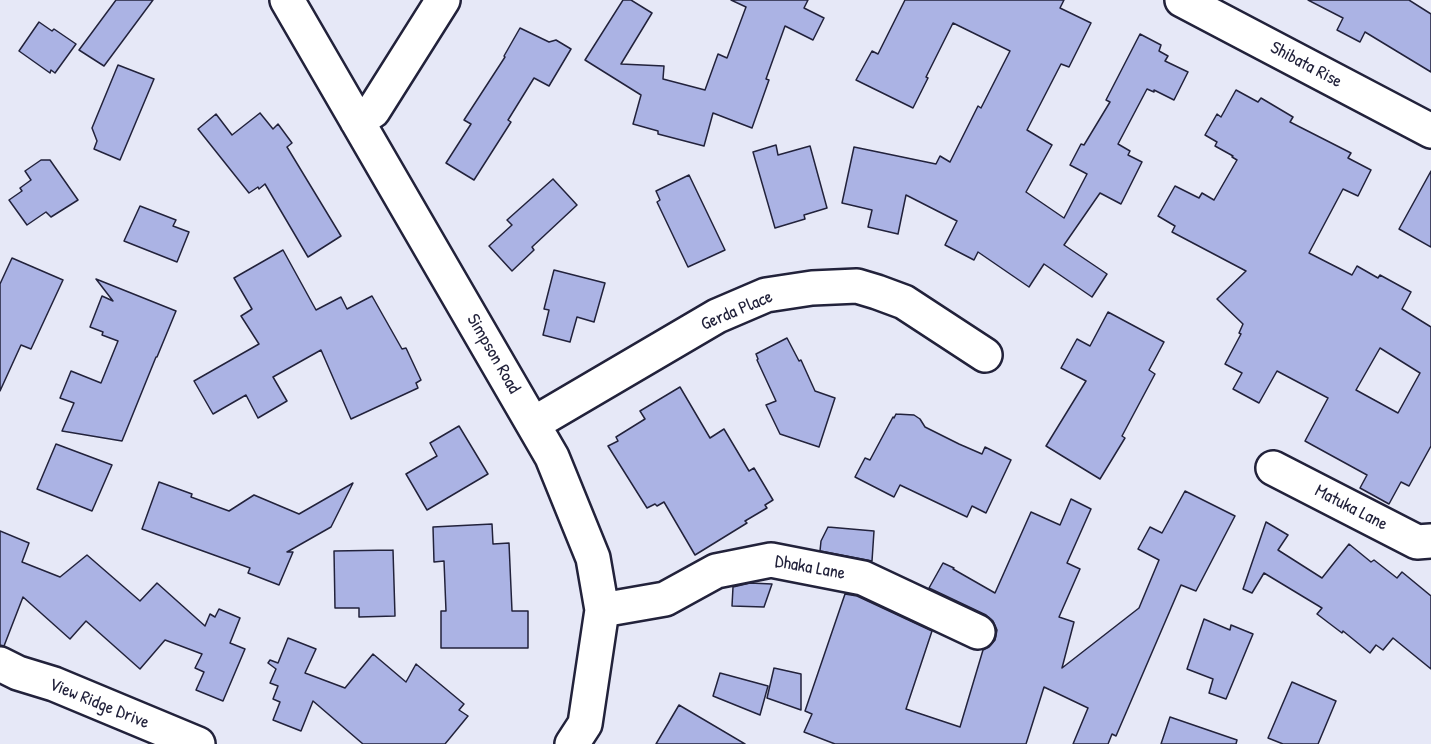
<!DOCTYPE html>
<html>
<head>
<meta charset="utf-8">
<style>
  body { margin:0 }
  canvas { display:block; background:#e6e8f7 }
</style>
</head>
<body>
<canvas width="1431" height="744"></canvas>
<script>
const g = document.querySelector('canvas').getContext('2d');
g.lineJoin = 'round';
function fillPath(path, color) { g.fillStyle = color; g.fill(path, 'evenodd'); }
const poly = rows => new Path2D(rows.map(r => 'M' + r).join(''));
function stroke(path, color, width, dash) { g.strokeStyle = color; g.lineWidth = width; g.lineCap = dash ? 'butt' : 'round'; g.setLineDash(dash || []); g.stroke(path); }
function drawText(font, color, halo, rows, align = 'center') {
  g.font = font + ' "Patrick Hand",sans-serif'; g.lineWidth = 5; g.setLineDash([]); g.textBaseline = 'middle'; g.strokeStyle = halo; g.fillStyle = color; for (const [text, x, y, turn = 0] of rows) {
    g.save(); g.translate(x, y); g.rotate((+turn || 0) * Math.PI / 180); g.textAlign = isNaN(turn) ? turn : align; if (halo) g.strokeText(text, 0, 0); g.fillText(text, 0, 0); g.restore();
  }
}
const building = poly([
  [116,0,153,0,104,66,79,50,116,0],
  [623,0,631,0,652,13,621,64,664,66,663,79,705,90,718,54,727,58,746,7,731,0,808,0,804,8,824,18,813,40,785,26,766,79,769,80,752,128,713,113,704,146,658,134,658,131,633,124,641,95,585,60,623,0],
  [905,0,1064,0,1060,8,1091,23,1069,67,1061,64,1027,130,1052,145,1026,192,1064,218,1087,174,1070,165,1081,144,1084,145,1110,102,1106,100,1140,34,1161,45,1159,51,1168,56,1165,61,1188,72,1174,100,1154,90,1154,92,1147,89,1118,144,1130,151,1128,155,1142,162,1121,204,1100,193,1064,245,1107,274,1092,297,1044,264,1029,287,978,252,974,260,945,245,957,221,906,195,898,234,868,227,872,210,842,203,854,147,936,164,940,156,950,162,978,106,981,108,1010,51,953,23,926,77,928,78,913,108,856,80,872,51,878,54,905,0],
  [1308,0,1409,0,1431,14,1431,72,1365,32,1360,42,1337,30,1343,18,1308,0],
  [39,22,52,31,54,29,76,44,55,73,51,70,50,73,19,51,39,22],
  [520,28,549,42,556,40,571,49,549,86,534,78,508,120,511,122,474,180,446,163,471,124,464,120,505,57,504,56,520,28],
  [118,65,154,79,120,160,94,149,97,141,92,128,118,65],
  [1236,90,1258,102,1261,98,1293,117,1290,122,1351,153,1348,158,1371,170,1358,196,1343,189,1309,253,1352,275,1357,266,1378,278,1380,275,1411,292,1402,309,1431,327,1431,446,1409,486,1401,482,1389,504,1360,488,1367,475,1305,441,1328,398,1277,371,1259,403,1233,389,1242,373,1225,364,1241,334,1239,333,1243,324,1217,299,1246,271,1172,232,1175,226,1158,216,1175,186,1199,198,1202,193,1214,200,1237,160,1232,157,1233,156,1215,146,1217,142,1205,135,1217,114,1221,117,1236,90],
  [1380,348,1420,373,1398,413,1356,390,1380,348],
  [260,113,273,129,278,124,292,143,287,147,341,236,308,257,265,184,259,189,258,187,249,193,198,129,216,114,232,135,260,113],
  [776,145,778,155,810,146,827,208,804,215,805,219,775,228,753,152,776,145],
  [41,160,50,160,78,200,51,217,46,212,27,225,9,200,22,191,20,188,31,180,25,171,41,160],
  [1431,171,1431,247,1399,229,1431,171],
  [689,175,725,250,688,267,657,202,660,200,656,191,689,175],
  [553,179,577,205,532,247,534,250,512,271,489,246,512,225,507,220,553,179],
  [140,206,176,220,173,226,189,232,177,262,124,241,140,206],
  [283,250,316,310,341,297,347,309,372,296,402,349,406,348,421,380,416,383,418,388,351,419,321,350,273,377,287,401,258,418,246,395,213,414,194,381,259,344,241,316,252,309,234,278,283,250],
  [12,258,63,280,31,349,21,345,0,391,0,284,12,258],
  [554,270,605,283,594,322,577,317,570,342,543,335,549,310,544,309,554,270],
  [96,279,176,311,157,357,156,357,122,441,62,431,74,403,60,398,71,371,101,383,118,341,102,335,103,332,90,327,102,296,113,301,96,279],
  [1108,312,1164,342,1149,370,1155,374,1122,436,1125,438,1100,479,1046,446,1086,381,1061,368,1077,339,1090,346,1108,312],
  [787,338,799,361,801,360,815,391,835,398,819,447,780,434,766,405,776,401,757,360,758,359,756,354,787,338],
  [680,387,710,438,724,429,749,471,754,468,773,500,765,505,767,508,745,521,747,523,695,555,664,502,657,506,655,504,647,508,608,446,618,441,616,437,645,419,640,411,680,387],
  [896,414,914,415,920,419,925,427,959,444,982,454,985,447,1011,460,986,513,972,506,967,517,900,485,894,497,855,477,865,458,870,460,893,417,894,418,896,414],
  [459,426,488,474,427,510,406,474,437,456,430,443,459,426],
  [56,444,112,465,92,511,37,489,56,444],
  [159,482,192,494,191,497,229,511,254,495,299,514,353,483,331,527,287,552,293,552,279,585,248,573,250,568,142,529,159,482],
  [1185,491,1235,516,1196,591,1181,585,1116,736,1112,734,1108,744,1073,744,1088,708,1044,687,1026,744,835,744,804,732,812,714,805,711,845,594,857,596,932,631,906,709,960,727,983,650,989,647,995,640,997,630,993,621,986,615,929,588,943,563,954,568,953,569,995,593,1031,512,1060,525,1071,499,1091,509,1067,563,1080,569,1059,617,1074,622,1062,668,1139,608,1159,560,1138,549,1150,527,1162,533,1185,491],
  [1266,522,1288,535,1278,550,1322,578,1349,544,1371,562,1374,560,1397,578,1402,572,1431,596,1431,669,1393,638,1383,650,1376,645,1370,653,1343,631,1342,633,1317,614,1322,608,1264,573,1252,593,1243,589,1266,522],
  [492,524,493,544,509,543,512,611,528,611,528,648,441,648,441,611,446,611,444,561,434,562,433,527,492,524],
  [828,527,874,531,872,561,820,551,821,541,828,527],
  [0,531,29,543,22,562,60,577,87,555,140,601,157,583,205,626,210,614,215,617,219,609,240,618,230,643,245,649,223,701,196,690,204,672,195,668,202,654,165,640,140,669,86,621,70,639,23,597,4,646,0,645,0,531],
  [393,550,395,616,359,617,359,608,335,608,334,551,393,550],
  [750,583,772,584,764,607,732,606,733,587,750,583],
  [1204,619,1230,630,1231,625,1253,634,1226,699,1209,693,1213,679,1187,669,1204,619],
  [288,638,316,649,305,673,345,688,373,654,406,682,416,664,464,704,459,710,468,716,445,744,363,744,313,701,301,731,273,720,280,702,273,699,278,686,270,683,276,669,268,663,270,660,278,663,288,638],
  [774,668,801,674,801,710,767,698,774,668],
  [720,673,768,686,760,715,713,696,720,673],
  [1292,682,1336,701,1318,744,1283,744,1268,738,1292,682],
  [679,705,745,744,656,744,679,705],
  [1170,717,1237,740,1236,744,1161,744,1170,717]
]);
const minor = poly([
  [287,0,552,457,593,558,602,610,585,724,572,744],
  [1182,0,1431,131],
  [357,121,373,111,443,0],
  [533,424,717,316,766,295,812,288,857,286,877,292,904,302,985,355],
  [1273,468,1417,542,1431,541],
  [602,610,665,599,716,571,771,560,863,578,978,632],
  [0,664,18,673,54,684,198,744]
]);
const streetNames = [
  ["Shibata Rise",1306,65,28],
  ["Gerda Place",737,311,-23],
  ["Simpson Road",493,354,60],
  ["Matuka Lane",1351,508,27],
  ["Dhaka Lane",810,568,10],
  ["View Ridge Drive",99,704,22]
];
fillPath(building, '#abb3e4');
stroke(building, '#22223b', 1.5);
stroke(minor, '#22223b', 38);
stroke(minor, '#fff', 33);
drawText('18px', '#22223b', '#fff', streetNames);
</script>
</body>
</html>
